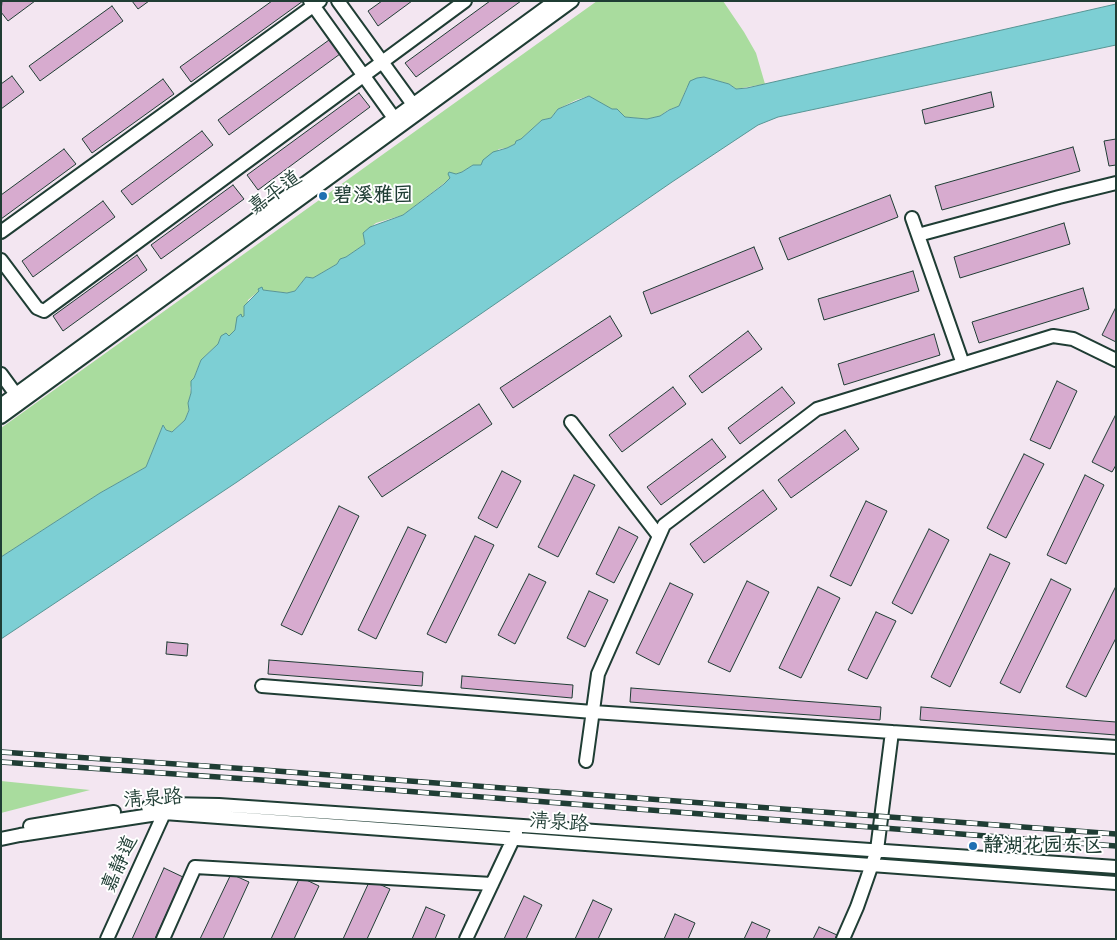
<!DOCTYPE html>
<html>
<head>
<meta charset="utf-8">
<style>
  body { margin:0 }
  #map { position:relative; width:1117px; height:940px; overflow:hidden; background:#f3e6f1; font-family:Caveat,sans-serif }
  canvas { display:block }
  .frame { position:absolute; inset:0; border:2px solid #1f3d34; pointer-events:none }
</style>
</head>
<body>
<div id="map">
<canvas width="1117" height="940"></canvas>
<div class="frame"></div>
</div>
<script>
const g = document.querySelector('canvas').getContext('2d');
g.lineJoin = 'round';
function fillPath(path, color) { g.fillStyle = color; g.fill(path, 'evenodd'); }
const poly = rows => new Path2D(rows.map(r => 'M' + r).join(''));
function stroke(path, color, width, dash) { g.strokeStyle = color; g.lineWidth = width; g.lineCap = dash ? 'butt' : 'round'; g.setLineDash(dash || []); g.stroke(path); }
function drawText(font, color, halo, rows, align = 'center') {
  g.font = font + ' Caveat,"LXGW WenKai TC",sans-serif'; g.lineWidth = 4; g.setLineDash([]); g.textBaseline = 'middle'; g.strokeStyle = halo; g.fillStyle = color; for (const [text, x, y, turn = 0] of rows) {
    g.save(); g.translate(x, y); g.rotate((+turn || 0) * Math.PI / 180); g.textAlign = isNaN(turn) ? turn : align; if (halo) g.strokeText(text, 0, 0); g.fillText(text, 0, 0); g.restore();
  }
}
const green = poly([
  [597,1,723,1,744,32,756,53,765,84,736,89,729,84,704,77,697,78,687,87,679,106,668,110,660,116,647,119,625,117,589,96,576,100,558,109,551,118,542,120,521,139,517,141,515,144,507,148,499,149,481,165,473,165,462,172,456,174,403,215,376,223,363,233,365,244,346,257,340,259,337,264,313,278,306,277,295,291,288,293,263,290,259,291,248,300,245,316,238,319,235,330,229,336,221,336,218,344,201,360,190,388,191,393,188,403,189,409,185,420,172,432,166,430,163,425,146,467,100,493,1,557,1,428],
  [1,781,90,790,1,813]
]);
const water = poly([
  [1116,4,1116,45,778,117,758,125,672,182,237,482,1,639,1,557,100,493,146,467,163,425,166,430,172,432,185,420,189,410,188,403,191,393,191,381,194,378,201,360,218,344,221,336,226,333,229,336,235,330,237,317,241,314,242,317,244,316,244,306,259,291,258,289,262,287,263,290,287,293,295,291,306,277,313,278,337,264,340,259,346,257,365,244,363,233,370,227,403,215,444,184,450,178,448,174,449,172,456,174,462,172,473,165,481,165,483,160,493,152,507,148,515,144,516,141,521,139,542,120,551,118,558,109,589,96,612,109,617,109,625,117,647,119,660,116,669,110,679,106,690,81,697,78,704,77,729,84,736,89,747,88,1116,4]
]);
const building = poly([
  [2,1,35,1,8,21,1,12,2,1],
  [132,1,149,1,138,9,132,1],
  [272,1,303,1,191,82,180,67,272,1],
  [382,1,412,1,378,26,368,11,382,1],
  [490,1,521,1,416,77,405,63,490,1],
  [112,6,123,21,40,81,29,66,112,6],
  [329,40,340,54,229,135,218,120,329,40],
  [12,76,24,92,1,109,1,84,12,76],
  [163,79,174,94,92,153,82,139,163,79],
  [991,92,994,107,925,124,922,110,991,92],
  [359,93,370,107,258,190,247,175,359,93],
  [202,131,213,145,132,205,121,191,202,131],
  [1116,139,1116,165,1109,166,1104,141,1116,139],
  [1073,147,1080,171,942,210,935,186,1073,147],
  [64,149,76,164,1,219,1,195,64,149],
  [233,185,244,199,161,259,151,245,233,185],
  [890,195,898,217,788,260,779,238,890,195],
  [103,201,115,217,33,277,22,261,103,201],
  [1064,223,1070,244,960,278,954,257,1064,223],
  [754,247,763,269,651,314,643,292,754,247],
  [137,255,147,270,63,331,53,316,137,255],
  [913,271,919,291,824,320,818,299,913,271],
  [1083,288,1089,309,979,343,972,322,1083,288],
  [1116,307,1116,342,1102,335,1116,307],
  [610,316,622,336,513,408,500,388,610,316],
  [748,331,762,349,702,393,689,376,748,331],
  [934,334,940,355,844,385,838,364,934,334],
  [1057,381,1077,391,1050,449,1030,440,1057,381],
  [673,387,686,404,622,452,609,435,673,387],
  [782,387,795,403,740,444,728,428,782,387],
  [479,404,492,424,382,497,368,477,479,404],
  [1116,414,1116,465,1112,472,1092,462,1116,414],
  [845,430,859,449,791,498,778,480,845,430],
  [712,439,726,457,661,505,647,487,712,439],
  [1024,454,1044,464,1006,538,987,528,1024,454],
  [502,471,521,481,497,528,478,518,502,471],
  [574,475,595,485,558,557,538,547,574,475],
  [1085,475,1104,485,1066,564,1047,555,1085,475],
  [763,490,777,509,704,563,690,544,763,490],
  [866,501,887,511,851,586,830,576,866,501],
  [339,506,359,516,302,635,281,625,339,506],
  [408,527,426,535,376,639,358,630,408,527],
  [619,527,638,537,614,583,596,574,619,527],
  [929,529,949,540,912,614,892,603,929,529],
  [475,536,494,545,446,643,427,634,475,536],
  [990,554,1010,563,950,687,931,677,990,554],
  [529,574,546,582,515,644,498,635,529,574],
  [1051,579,1071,589,1020,693,1000,683,1051,579],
  [747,581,769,592,730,672,708,662,747,581],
  [670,583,693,594,659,665,636,653,670,583],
  [1116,586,1116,638,1086,697,1066,687,1116,586],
  [818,587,840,598,801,678,779,668,818,587],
  [589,591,608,600,585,647,567,638,589,591],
  [876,612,896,621,867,679,848,670,876,612],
  [167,642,188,644,187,656,166,654,167,642],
  [269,660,423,672,422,686,268,674,269,660],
  [462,676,573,685,572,698,461,688,462,676],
  [631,688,881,707,880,720,630,702,631,688],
  [921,707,1116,722,1116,735,920,720,921,707],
  [164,868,183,877,155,939,132,939,164,868],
  [231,874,249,882,223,939,200,939,231,874],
  [300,877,319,886,294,939,271,939,300,877],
  [370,880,390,889,367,939,343,939,370,880],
  [524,896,542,905,526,939,504,939,524,896],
  [593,900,612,909,598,939,575,939,593,900],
  [426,907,445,915,435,939,412,939,426,907],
  [675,914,695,923,688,939,664,939,675,914],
  [752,922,770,930,766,939,744,939,752,922],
  [819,927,837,935,835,939,813,939,819,927]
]);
const minor = poly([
  [310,1,399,125],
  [338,1,417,110],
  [912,218,963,364],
  [1,232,320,1],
  [918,235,1059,197,1116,183],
  [1,260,37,308,44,311,465,1],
  [1,374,20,400],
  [1,405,555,1],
  [1,417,572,1],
  [571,422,659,536],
  [262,686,593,712,1116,747],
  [586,761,598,674,664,525,817,409,1053,336,1073,339,1116,360],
  [148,807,168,804,219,805,1116,867],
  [30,826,114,812],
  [1,839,20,835,164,813,1116,883],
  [107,939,166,809],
  [163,939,195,867,492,884],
  [466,939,516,833],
  [843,939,857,907,877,850,892,732]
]);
const rail = poly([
  [1,752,263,770,1116,834],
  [1,762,262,780,1116,846]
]);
const markers = [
  [323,196,5,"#1f6fb2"],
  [973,846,5,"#1f6fb2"]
];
const streetNames = [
  ["嘉平道",275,193,-36],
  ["清泉路",153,799,-4],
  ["清泉路",559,823,4],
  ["嘉静道",120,864,-66]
];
const poiNames = [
  ["碧溪雅园",333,196],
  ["静湖花园东区",983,846]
];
fillPath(green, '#a9dc9e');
fillPath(water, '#7dcfd4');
stroke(water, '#579594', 1);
fillPath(building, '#d7abcf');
stroke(building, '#1f3d34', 1);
stroke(minor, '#1f3d34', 16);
stroke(minor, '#fff', 12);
stroke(rail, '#1f3d34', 5.5);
stroke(rail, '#fff', 4, [11]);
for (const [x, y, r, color] of markers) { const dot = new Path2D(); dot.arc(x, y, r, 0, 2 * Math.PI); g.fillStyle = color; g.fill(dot); stroke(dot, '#fff', 2); }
drawText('20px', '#1f3d34', '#fff', streetNames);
drawText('bold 20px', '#1f3d34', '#fff', poiNames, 'left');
</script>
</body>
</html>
